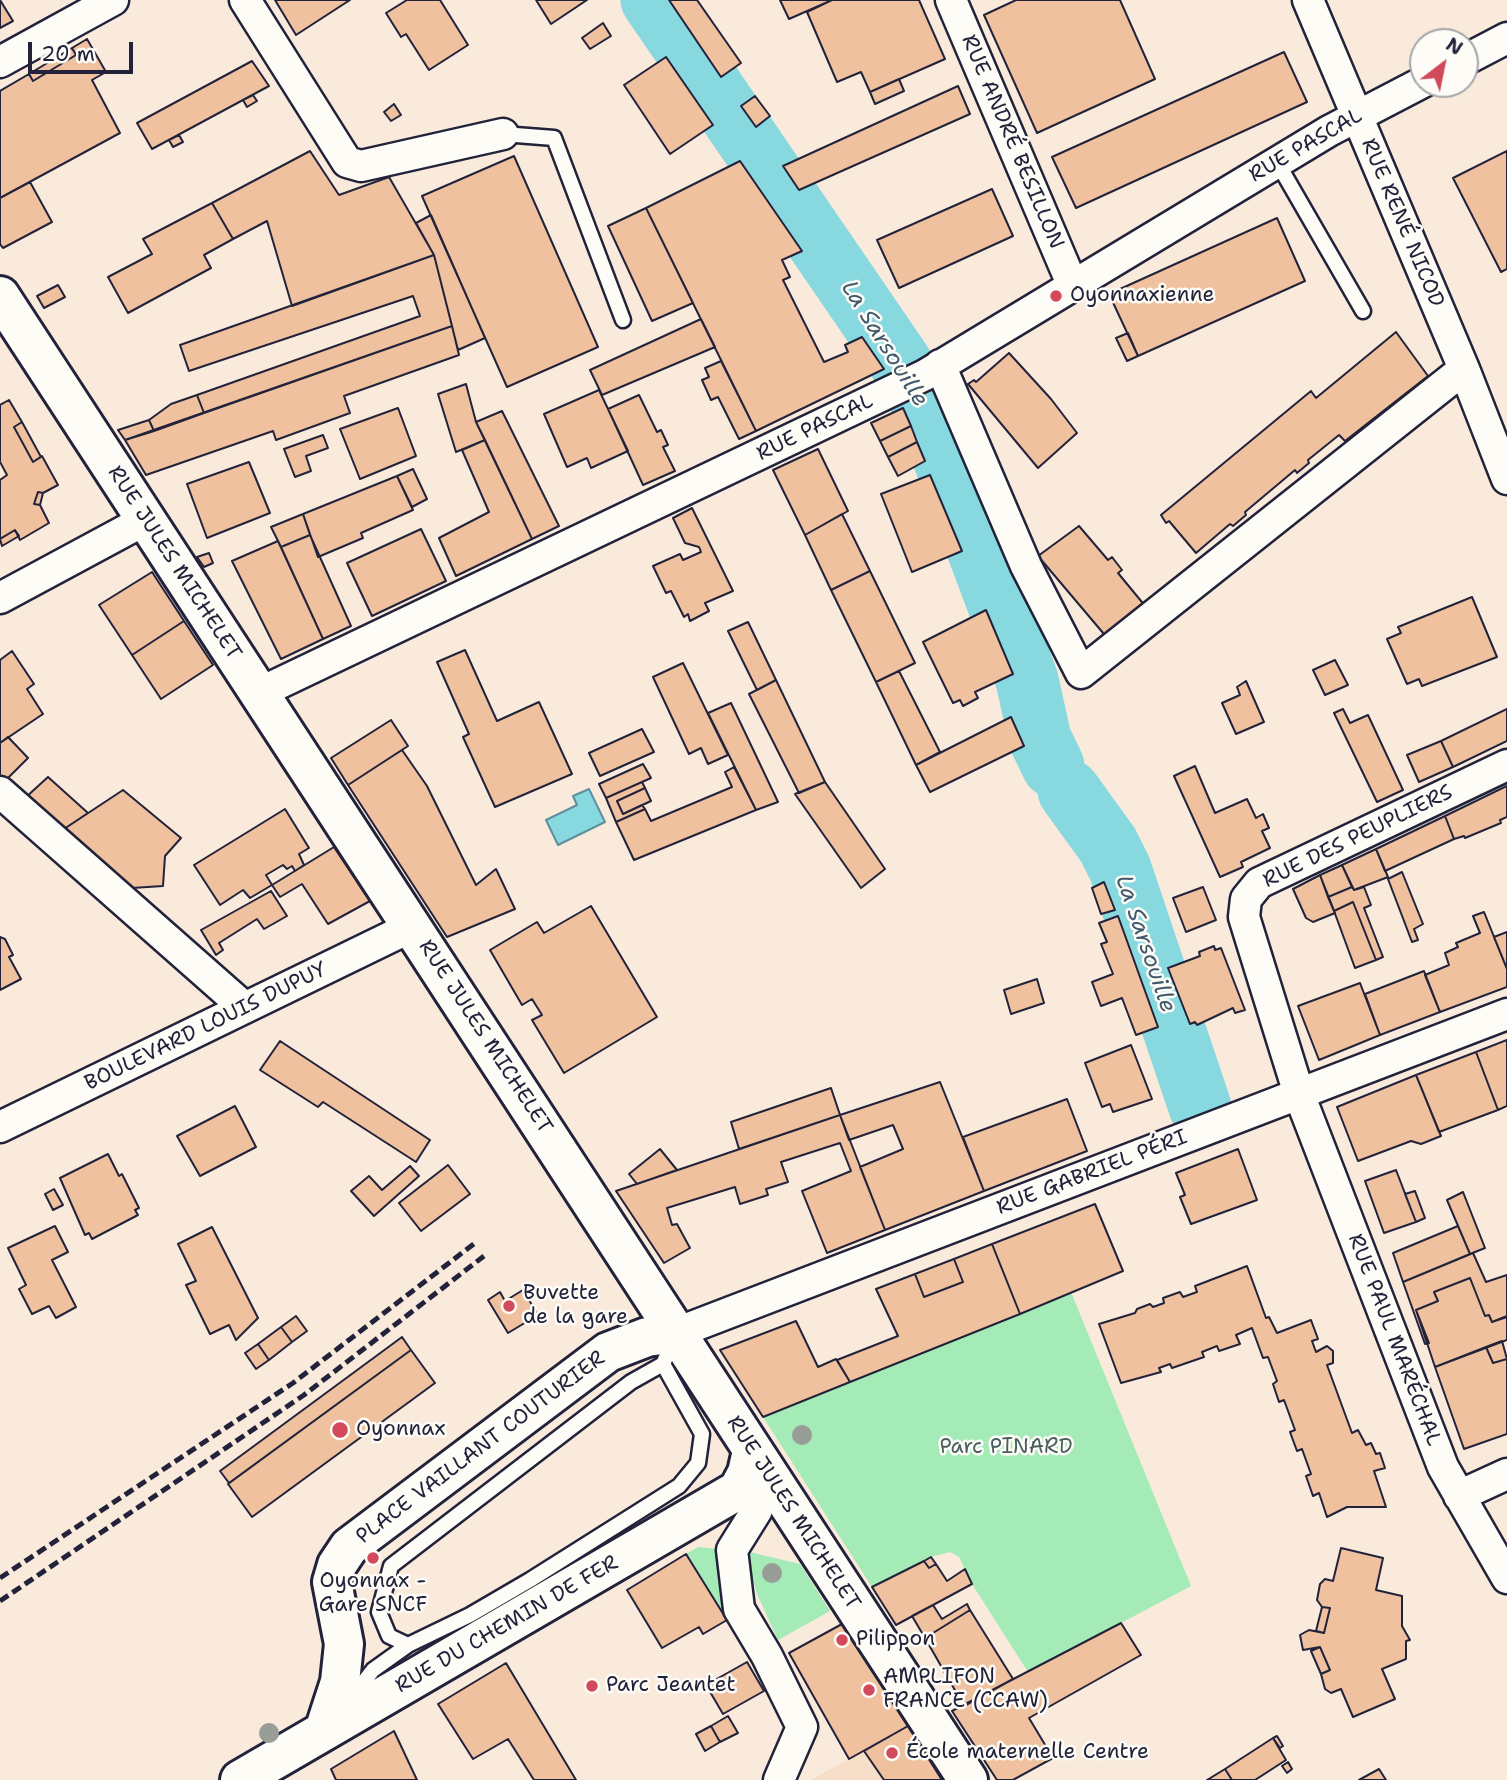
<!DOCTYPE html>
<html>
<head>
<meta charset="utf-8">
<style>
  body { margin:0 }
  #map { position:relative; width:1507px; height:1780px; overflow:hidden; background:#f9eadc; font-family:"Shantell Sans",sans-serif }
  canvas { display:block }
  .north { position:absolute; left:1409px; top:28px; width:70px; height:70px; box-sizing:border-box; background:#fdfcf7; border:2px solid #a5a5ac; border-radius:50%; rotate:32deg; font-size:19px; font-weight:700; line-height:28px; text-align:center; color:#22223b }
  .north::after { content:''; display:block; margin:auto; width:24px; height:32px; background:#d1495b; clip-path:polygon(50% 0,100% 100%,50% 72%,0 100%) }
  .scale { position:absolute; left:28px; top:42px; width:105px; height:32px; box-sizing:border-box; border:4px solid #22223b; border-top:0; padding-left:9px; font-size:21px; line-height:24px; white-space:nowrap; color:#22223b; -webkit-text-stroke:5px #fdfcf7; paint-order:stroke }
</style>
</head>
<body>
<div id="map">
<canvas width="1507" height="1780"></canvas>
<div class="north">N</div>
<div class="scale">20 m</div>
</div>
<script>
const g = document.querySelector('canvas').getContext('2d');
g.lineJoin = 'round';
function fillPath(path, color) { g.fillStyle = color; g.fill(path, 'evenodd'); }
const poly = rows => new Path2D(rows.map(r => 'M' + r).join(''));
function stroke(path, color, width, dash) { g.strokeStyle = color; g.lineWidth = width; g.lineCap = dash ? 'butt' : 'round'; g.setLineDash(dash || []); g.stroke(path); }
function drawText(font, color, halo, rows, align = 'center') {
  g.font = font + ' "Shantell Sans",sans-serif'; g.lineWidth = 5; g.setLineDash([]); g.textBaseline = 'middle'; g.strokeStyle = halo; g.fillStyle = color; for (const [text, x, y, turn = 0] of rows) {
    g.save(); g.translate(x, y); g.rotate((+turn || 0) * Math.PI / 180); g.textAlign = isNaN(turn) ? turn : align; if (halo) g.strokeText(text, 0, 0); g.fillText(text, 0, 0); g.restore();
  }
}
const built = poly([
  [908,1726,942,1780,811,1780]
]);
const green = poly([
  [1071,1292,1191,1586,1028,1672,972,1584,959,1557,950,1552,930,1557,872,1587,763,1417],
  [698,1547,720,1549,727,1620,686,1554],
  [745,1551,800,1564,830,1611,778,1640,757,1594]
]);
const water = poly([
  [589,789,605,822,558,845,546,820,577,805,573,796,589,789]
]);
const river = poly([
  [652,0,900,362,926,410,1027,680,1040,739,1053,766],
  [1069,791,1108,845,1120,869,1200,1107]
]);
const building = poly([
  [0,0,13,21,0,28,0,0],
  [275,0,350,0,296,35,275,0],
  [407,0,440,0,468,45,429,70,406,34,401,37,386,13,407,0],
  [536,0,587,0,551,24,536,0],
  [669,0,697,0,741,63,721,77,669,0],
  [780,0,832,0,789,19,780,0],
  [832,0,919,0,945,59,870,92,861,72,837,82,807,12,832,0],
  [1016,0,1120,0,1155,79,1037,133,984,15,1016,0],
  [603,23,611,36,590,49,582,38,603,23],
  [87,39,106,72,92,80,120,133,0,198,0,91,29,74,33,81,76,55,72,48,87,39],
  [72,48,76,55,33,81,29,74,72,48],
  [1284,52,1307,102,1076,208,1052,157,1284,52],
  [666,57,713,125,670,154,624,85,666,57],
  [252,61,269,86,152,149,137,123,252,61],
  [899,79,904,91,875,104,870,92,899,79],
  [958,86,970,114,799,190,783,166,958,86],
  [253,95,257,101,247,107,243,100,253,95],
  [755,96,770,116,756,127,741,106,755,96],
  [394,104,401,115,391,121,384,112,394,104],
  [179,135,183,142,173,147,169,140,179,135],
  [310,151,339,195,389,177,434,255,292,306,267,221,233,239,212,203,310,151],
  [1507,151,1507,269,1501,272,1453,178,1507,151],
  [514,156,598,347,507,387,422,196,514,156],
  [740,161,802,251,782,260,790,277,783,280,824,362,848,352,845,345,862,337,884,369,756,431,646,208,740,161],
  [30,182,52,222,3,248,0,244,0,198,30,182],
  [992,189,1013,236,899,288,877,240,992,189],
  [212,203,233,239,204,255,211,268,128,313,108,277,152,254,143,239,212,203],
  [646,208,693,303,652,321,608,226,646,208],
  [431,215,485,338,458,350,434,255,416,223,431,215],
  [1277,218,1305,281,1138,356,1109,294,1277,218],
  [434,255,452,326,204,413,197,395,420,316,413,296,189,371,180,345,434,255],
  [58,285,65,297,44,308,37,296,58,285],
  [701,319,715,347,602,395,590,370,701,319],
  [452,326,459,355,344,396,350,413,276,440,273,431,146,475,125,440,452,326],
  [1396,332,1428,376,1345,441,1339,435,1308,460,1309,463,1297,473,1295,470,1245,512,1246,515,1233,526,1230,524,1196,553,1169,521,1166,523,1161,515,1311,391,1316,398,1396,332],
  [1128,333,1138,356,1127,361,1116,338,1128,333],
  [1009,353,1051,399,1077,433,1038,468,968,384,974,380,976,382,1009,353],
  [721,361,756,431,739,439,718,397,711,400,702,380,709,377,705,368,721,361],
  [466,384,476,422,485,440,456,452,438,394,466,384],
  [599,390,628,451,591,468,587,458,567,467,544,414,599,390],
  [197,395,204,413,154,431,149,420,171,404,197,395],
  [639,395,657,432,661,430,668,445,663,447,675,471,643,485,608,409,639,395],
  [9,400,22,422,14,427,33,462,42,456,58,485,43,493,38,492,34,504,40,505,49,523,20,540,15,530,0,539,0,480,7,475,0,462,0,405,9,400],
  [398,408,416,456,360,479,340,429,398,408],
  [903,408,911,426,880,441,871,423,903,408],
  [502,411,559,526,532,539,476,422,502,411],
  [149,420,154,431,125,440,118,430,149,420],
  [22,422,41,457,33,462,14,427,22,422],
  [911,426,917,442,888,457,880,441,911,426],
  [323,435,328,448,306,456,311,471,295,477,284,449,323,435],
  [485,440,532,539,456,576,439,538,489,512,462,450,485,440],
  [917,442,925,461,898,476,888,457,917,442],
  [818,449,848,511,805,535,773,470,818,449],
  [249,462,270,513,207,538,187,484,249,462],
  [413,469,427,499,412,507,397,476,413,469],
  [930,475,962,551,912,572,881,494,930,475],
  [397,476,413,510,361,533,363,538,318,557,303,514,397,476],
  [38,492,43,493,40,505,34,504,38,492],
  [692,508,733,591,705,603,709,611,690,621,688,614,684,617,671,591,666,593,653,566,680,554,683,560,701,552,699,547,685,543,673,518,692,508],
  [303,514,310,535,281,547,271,527,303,514],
  [842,514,870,571,831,590,805,535,842,514],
  [1079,526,1108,560,1112,557,1122,570,1118,573,1146,607,1109,640,1038,556,1079,526],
  [421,529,446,581,372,616,347,563,421,529],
  [15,530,19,536,2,546,0,539,15,530],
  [310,535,351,626,323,639,281,547,310,535],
  [278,541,323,639,281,659,232,561,278,541],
  [209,553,213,563,204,567,197,557,209,553],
  [870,571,915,663,876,682,831,590,870,571],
  [152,572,184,621,132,655,99,605,152,572],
  [1472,597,1497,657,1422,686,1419,679,1407,684,1387,639,1401,633,1398,627,1472,597],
  [986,610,1013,674,975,692,978,698,963,706,960,700,953,703,923,642,986,610],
  [184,621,213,665,161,699,132,655,184,621],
  [748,622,776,680,757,690,728,631,748,622],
  [465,650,497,721,539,702,572,774,495,807,463,737,469,734,437,662,465,650],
  [12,651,34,684,27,689,43,714,0,743,0,660,12,651],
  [1335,660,1348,685,1325,695,1313,670,1335,660],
  [683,663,728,755,708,764,701,748,689,754,653,677,683,663],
  [899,671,940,752,916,765,876,682,899,671],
  [776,680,825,782,799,793,749,694,776,680],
  [1246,681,1264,722,1236,734,1222,703,1240,695,1237,687,1246,681],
  [731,703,778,802,756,810,708,713,731,703],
  [1343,709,1350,723,1368,715,1403,790,1377,802,1334,713,1343,709],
  [1507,709,1507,741,1453,767,1441,741,1507,709],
  [1011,717,1024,746,930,792,916,765,1011,717],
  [391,720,408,746,348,785,331,758,391,720],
  [642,729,654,752,600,776,589,753,642,729],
  [8,737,28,758,6,780,0,775,0,743,8,737],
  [1441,741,1453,767,1419,782,1407,755,1441,741],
  [402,750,427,786,476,885,496,869,515,909,447,937,348,785,402,750],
  [643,764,651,778,606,798,599,784,643,764],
  [1195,766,1215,813,1247,799,1256,818,1263,814,1269,828,1262,831,1270,848,1241,862,1243,867,1220,877,1174,776,1195,766],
  [734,767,756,810,634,860,616,822,645,809,651,821,732,787,725,772,734,767],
  [48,777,88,813,64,829,25,798,48,777],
  [642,782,645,788,617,801,623,814,642,805,645,809,616,822,606,798,642,782],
  [825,782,885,869,861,888,795,794,825,782],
  [1507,786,1507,817,1500,820,1501,823,1465,838,1464,836,1454,839,1445,816,1507,786],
  [645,788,651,801,623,814,617,801,645,788],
  [123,790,181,838,165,856,163,886,132,888,64,829,123,790],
  [285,809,309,848,299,854,304,865,295,871,292,866,287,869,283,865,266,875,272,885,250,898,243,890,220,905,194,865,285,809],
  [1445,816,1454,839,1385,871,1376,849,1445,816],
  [334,847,370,901,328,924,302,884,280,897,272,885,334,847],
  [1376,849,1388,877,1354,890,1342,865,1376,849],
  [1342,865,1352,887,1328,897,1320,875,1342,865],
  [1402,872,1423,924,1414,929,1418,940,1412,942,1388,879,1402,872],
  [1320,875,1335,913,1313,922,1306,918,1293,889,1320,875],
  [1104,882,1115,910,1101,914,1092,888,1104,882],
  [1203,887,1216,920,1186,932,1173,898,1203,887],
  [1352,887,1354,890,1364,887,1371,905,1364,908,1383,957,1376,960,1353,902,1334,911,1328,897,1352,887],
  [271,891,287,916,264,929,257,919,219,943,223,950,216,955,201,930,271,891],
  [1353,902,1376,960,1355,968,1334,911,1353,902],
  [591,906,657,1017,564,1073,532,1020,542,1015,532,999,522,1005,490,950,537,922,544,933,591,906],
  [1484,912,1507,969,1507,987,1440,1012,1425,975,1449,965,1445,953,1458,947,1456,943,1480,933,1473,916,1484,912],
  [1118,916,1158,1027,1136,1035,1122,998,1101,1006,1092,982,1113,974,1101,944,1107,942,1099,923,1118,916],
  [1507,932,1507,969,1494,937,1507,932],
  [0,937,5,939,13,955,9,957,21,979,0,990,0,937],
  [1214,946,1215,950,1221,948,1245,1010,1235,1013,1233,1008,1197,1025,1195,1022,1190,1024,1168,968,1200,956,1199,952,1214,946],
  [1424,971,1440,1012,1380,1035,1365,994,1424,971],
  [1037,979,1044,1003,1011,1014,1004,990,1037,979],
  [1360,983,1380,1035,1319,1060,1298,1006,1360,983],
  [1507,1040,1507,1106,1498,1110,1476,1052,1507,1040],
  [280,1041,430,1140,416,1162,323,1102,318,1107,260,1070,280,1041],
  [1131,1045,1152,1099,1113,1112,1110,1104,1102,1107,1085,1063,1131,1045],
  [1476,1052,1498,1110,1439,1132,1416,1075,1476,1052],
  [1416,1075,1441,1136,1421,1144,1411,1141,1358,1161,1337,1107,1416,1075],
  [940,1082,984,1191,885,1230,860,1167,903,1149,893,1125,849,1140,840,1115,940,1082],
  [831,1088,840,1115,739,1149,731,1122,831,1088],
  [1067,1099,1087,1151,984,1191,963,1137,1067,1099],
  [235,1106,256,1147,200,1176,177,1136,235,1106],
  [840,1115,885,1230,827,1253,802,1191,851,1171,840,1143,781,1162,788,1182,766,1189,768,1195,740,1204,735,1187,667,1208,672,1225,677,1224,690,1248,664,1263,616,1191,840,1115],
  [660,1149,677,1170,637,1184,629,1174,660,1149],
  [1238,1149,1257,1200,1191,1224,1180,1197,1185,1195,1176,1173,1238,1149],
  [108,1154,119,1176,122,1174,139,1208,135,1210,138,1215,92,1239,89,1233,85,1235,60,1178,108,1154],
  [448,1165,470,1194,421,1231,399,1203,448,1165],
  [410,1166,419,1176,374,1216,351,1191,369,1176,382,1190,410,1166],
  [1396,1170,1416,1222,1384,1233,1365,1181,1396,1170],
  [54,1189,63,1205,53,1210,45,1194,54,1189],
  [1415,1191,1425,1218,1416,1222,1405,1194,1415,1191],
  [1463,1192,1485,1248,1470,1254,1447,1200,1463,1192],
  [1095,1204,1123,1271,1020,1314,992,1244,1095,1204],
  [55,1226,68,1252,52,1260,76,1307,56,1318,49,1306,32,1314,19,1289,26,1285,8,1248,55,1226],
  [1458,1226,1470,1254,1403,1282,1393,1253,1458,1226],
  [212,1227,258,1318,236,1340,229,1325,210,1334,186,1285,196,1281,178,1244,212,1227],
  [992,1244,1020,1314,850,1382,837,1360,898,1336,876,1289,915,1274,924,1297,963,1282,954,1259,992,1244],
  [1473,1253,1486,1282,1507,1275,1507,1317,1492,1322,1489,1315,1485,1316,1470,1278,1434,1292,1438,1301,1416,1310,1429,1343,1425,1344,1403,1282,1473,1253],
  [954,1259,963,1282,924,1297,915,1274,954,1259],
  [1247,1266,1266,1318,1269,1317,1277,1333,1311,1320,1318,1339,1312,1341,1316,1352,1327,1346,1333,1351,1333,1363,1327,1365,1352,1433,1358,1430,1366,1445,1371,1443,1376,1454,1380,1453,1385,1468,1374,1471,1386,1507,1347,1507,1327,1517,1319,1493,1313,1496,1306,1476,1311,1474,1302,1449,1297,1451,1290,1432,1295,1430,1284,1400,1279,1402,1273,1384,1277,1381,1268,1357,1263,1358,1252,1328,1236,1335,1240,1344,1219,1351,1217,1346,1202,1352,1204,1357,1172,1368,1170,1364,1159,1368,1161,1372,1121,1383,1099,1324,1135,1313,1137,1309,1150,1304,1153,1307,1164,1303,1163,1298,1180,1292,1183,1297,1197,1292,1195,1286,1247,1266],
  [1470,1278,1485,1316,1489,1315,1492,1322,1507,1316,1507,1340,1435,1367,1416,1310,1438,1301,1434,1292,1470,1278],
  [523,1290,538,1315,508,1333,488,1300,500,1292,505,1301,523,1290],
  [296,1316,307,1331,292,1342,281,1327,296,1316],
  [796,1321,818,1367,836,1359,850,1382,763,1417,720,1350,796,1321],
  [281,1327,292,1342,269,1360,258,1344,281,1327],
  [402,1337,411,1350,229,1483,220,1471,402,1337],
  [1502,1341,1507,1359,1493,1363,1486,1347,1502,1341],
  [258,1344,269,1360,256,1369,245,1353,258,1344],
  [1486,1347,1493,1363,1507,1359,1507,1434,1464,1449,1435,1367,1486,1347],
  [411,1350,435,1383,252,1517,228,1484,411,1350],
  [1341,1548,1383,1558,1376,1590,1402,1596,1402,1626,1410,1640,1406,1641,1406,1659,1382,1669,1395,1699,1353,1717,1341,1689,1331,1693,1325,1689,1321,1674,1330,1670,1320,1647,1303,1650,1300,1635,1309,1630,1324,1633,1330,1608,1322,1607,1317,1600,1320,1584,1325,1579,1333,1581,1341,1548],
  [686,1554,727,1620,703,1634,699,1627,662,1648,627,1590,686,1554],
  [931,1557,936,1564,929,1568,924,1561,931,1557],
  [924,1561,929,1568,936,1564,947,1581,965,1569,972,1584,896,1625,872,1587,924,1561],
  [967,1604,970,1610,925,1638,912,1616,933,1605,942,1619,967,1604],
  [1322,1607,1330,1608,1324,1633,1316,1631,1322,1607],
  [970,1610,1013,1679,964,1706,925,1638,970,1610],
  [1121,1623,1141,1655,1029,1718,1053,1758,1013,1780,997,1780,952,1711,1121,1623],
  [842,1624,908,1726,849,1759,789,1653,842,1624],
  [1320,1647,1330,1670,1321,1674,1311,1651,1320,1647],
  [747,1662,764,1691,723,1714,706,1685,747,1662],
  [506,1663,576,1780,534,1780,508,1739,473,1759,438,1704,506,1663],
  [728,1716,738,1733,720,1742,711,1726,728,1716],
  [711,1726,720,1742,705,1751,696,1734,711,1726],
  [908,1726,942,1780,884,1780,864,1751,908,1726],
  [394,1731,417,1780,336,1780,331,1769,394,1731],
  [1277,1736,1283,1746,1280,1748,1273,1738,1277,1736],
  [1273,1738,1286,1760,1255,1780,1232,1780,1225,1769,1273,1738],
  [1288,1762,1292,1769,1287,1773,1282,1766,1288,1762],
  [1225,1769,1232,1780,1207,1780,1225,1769],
  [1379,1769,1386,1780,1359,1780,1379,1769]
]);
const lane = poly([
  [503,134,554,138,623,320],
  [1277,162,1363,311],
  [408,1645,389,1636,379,1612,391,1566,631,1382,663,1364,667,1355],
  [348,1702,373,1670,408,1645,470,1615,530,1580,679,1486,698,1463,702,1434,663,1364]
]);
const street = poly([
  [245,0,347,162,361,166,503,134],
  [951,0,1072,284],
  [1308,0,1464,369,1507,479],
  [1465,60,1507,38],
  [0,62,113,0],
  [940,365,1026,566,1081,673,1464,369],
  [0,598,145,520],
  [259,693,925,375,1329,131,1423,82],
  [1507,765,1259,883,1246,899,1244,917,1299,1094,1443,1467,1507,1578],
  [0,792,244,1007],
  [0,1127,413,926],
  [676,1333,1507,1014],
  [738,1490,757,1510,732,1550,739,1609,767,1656,802,1727,779,1780],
  [1459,1496,1507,1474]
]);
const secondary = poly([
  [0,296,968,1780],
  [324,1731,340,1682,344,1644,332,1582,337,1565,349,1547,608,1352,647,1337,676,1333],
  [240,1780,738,1490,747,1473,752,1451]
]);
const rail = poly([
  [0,1578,293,1383,475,1243],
  [0,1601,304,1395,484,1256]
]);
const trees = [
  [802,1435],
  [772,1573],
  [269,1733]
];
const markers = [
  [1056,296,7,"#d1495b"],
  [509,1306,7,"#d1495b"],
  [340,1430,9,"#d1495b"],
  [373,1558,7,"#d1495b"],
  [842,1640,7,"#d1495b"],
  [592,1686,7,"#d1495b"],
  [869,1690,7,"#d1495b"],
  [892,1753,7,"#d1495b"]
];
const streetNames = [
  ["RUE ANDRÉ BESILLON",1012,142,67],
  ["RUE PASCAL",1306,146,-30],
  ["RUE RENÉ NICOD",1402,223,67],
  ["RUE PASCAL",815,428,-26],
  ["RUE JULES MICHELET",174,563,57],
  ["RUE DES PEUPLIERS",1358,837,-26],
  ["BOULEVARD LOUIS DUPUY",206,1027,-26],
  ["RUE JULES MICHELET",485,1037,57],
  ["RUE GABRIEL PÉRI",1092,1173,-21],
  ["RUE PAUL MARÉCHAL",1394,1340,69],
  ["PLACE VAILLANT COUTURIER",481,1448,-37],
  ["RUE JULES MICHELET",793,1513,57],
  ["RUE DU CHEMIN DE FER",507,1625,-30]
];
const poiNames = [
  ["Oyonnaxienne",1070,296],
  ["Buvette",523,1294],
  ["de la gare",523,1318],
  ["Oyonnax",356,1430],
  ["Oyonnax -",373,1582,"center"],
  ["Gare SNCF",373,1606,"center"],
  ["Pilippon",856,1640],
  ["AMPLIFON",883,1678],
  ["FRANCE (CCAW)",883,1702],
  ["Parc Jeantet",606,1686],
  ["École maternelle Centre",906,1753]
];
const parkNames = [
  ["Parc PINARD",1006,1448]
];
const waterNames = [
  ["La Sarsouille",884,344,58],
  ["La Sarsouille",1145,944,71]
];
fillPath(built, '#f6dec9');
fillPath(green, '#a5ebb8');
fillPath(water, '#87d8df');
stroke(water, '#5f8f9d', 2);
stroke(river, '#87d8df', 63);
fillPath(building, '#efc19e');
stroke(building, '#22223b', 2);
stroke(lane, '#22223b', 19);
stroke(street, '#22223b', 35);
stroke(secondary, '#22223b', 44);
stroke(lane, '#fdfcf7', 14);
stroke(street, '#fdfcf7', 30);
stroke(secondary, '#fdfcf7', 38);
stroke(rail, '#22223b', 5, [10, 5]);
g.fillStyle = '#989d98';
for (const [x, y] of trees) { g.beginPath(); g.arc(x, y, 10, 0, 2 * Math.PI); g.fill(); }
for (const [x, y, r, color] of markers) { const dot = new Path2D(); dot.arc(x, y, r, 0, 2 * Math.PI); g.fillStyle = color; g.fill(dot); stroke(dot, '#fdfcf7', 2.5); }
drawText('21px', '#22223b', '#fdfcf7', streetNames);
drawText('21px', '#22223b', '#fdfcf7', poiNames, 'left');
drawText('21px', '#495e60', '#fdfcf7', parkNames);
drawText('italic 23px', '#40596c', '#fdfcf7', waterNames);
</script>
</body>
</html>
